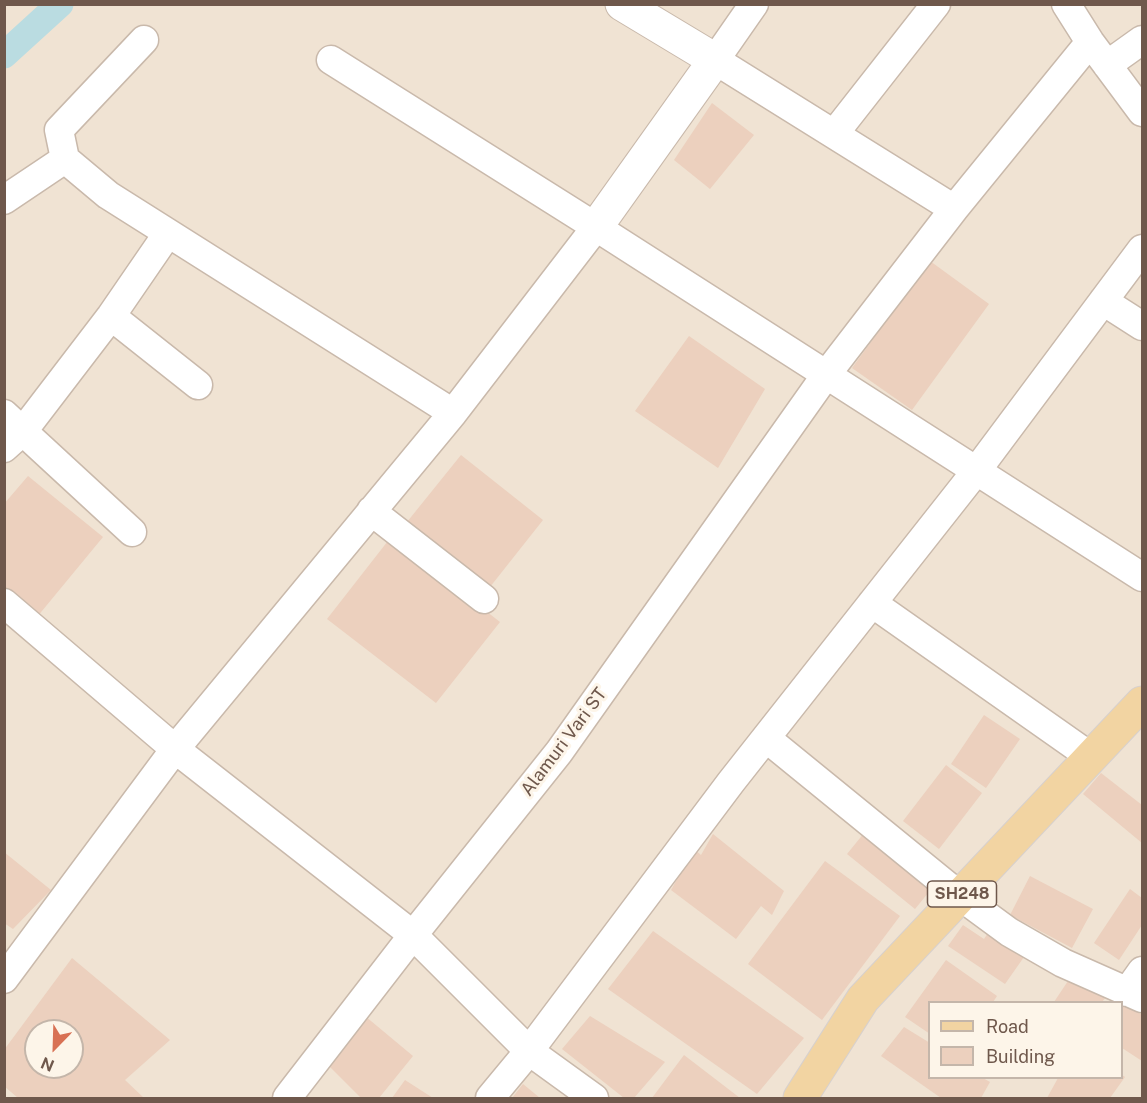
<!DOCTYPE html>
<html>
<head>
<meta charset="utf-8">
<style>
  body { margin:0 }
  #map { position:relative; width:1147px; height:1103px; overflow:hidden; background:#faf1e3; font-family:"Public Sans",sans-serif }
  canvas { display:block }
  .frame { position:absolute; inset:0; border:6px solid #6f584c; pointer-events:none }
  .legend { position:absolute; left:928px; top:1001px; width:195px; height:78px; box-sizing:border-box; background:#fdf5e9; border:2px solid #c4b6aa; margin:0; padding:8px 10px; list-style:none; font-size:18px; color:#6f584c }
  .legend li { display:flex; align-items:center; gap:12px; height:30px }
  .legend b { width:30px; border:2px solid #c4b6aa }
  .north { position:absolute; left:24px; top:1019px; width:60px; height:60px; box-sizing:border-box; background:#fdf5e9; border:2px solid #c4b6aa; border-radius:50%; rotate:203deg; font-size:16px; font-weight:700; line-height:24px; text-align:center; color:#6f584c }
  .north::after { content:''; display:block; margin:auto; width:21px; height:27px; background:#d87154; clip-path:polygon(50% 0,100% 100%,50% 72%,0 100%) }
</style>
</head>
<body>
<div id="map">
<canvas width="1147" height="1103"></canvas>
<div class="frame"></div>
<ul class="legend">
<li><b style="height:8px;background:#f2d4a2"></b>Road</li>
<li><b style="height:16px;background:#ecd0be"></b>Building</li>
</ul>
<div class="north">N</div>
</div>
<script>
const g = document.querySelector('canvas').getContext('2d');
g.lineJoin = 'round';
function fillPath(path, color) { g.fillStyle = color; g.fill(path, 'evenodd'); }
const poly = rows => new Path2D(rows.map(r => 'M' + r).join(''));
function stroke(path, color, width, dash) { g.strokeStyle = color; g.lineWidth = width; g.lineCap = dash ? 'butt' : 'round'; g.setLineDash(dash || []); g.stroke(path); }
function drawText(font, color, halo, rows, align = 'center') {
  g.font = font + ' "Public Sans",sans-serif'; g.lineWidth = 6; g.setLineDash([]); g.textBaseline = 'middle'; g.strokeStyle = halo; g.fillStyle = color; for (const [text, x, y, turn = 0] of rows) {
    g.save(); g.translate(x, y); g.rotate((+turn || 0) * Math.PI / 180); g.textAlign = isNaN(turn) ? turn : align; if (halo) g.strokeText(text, 0, 0); g.fillText(text, 0, 0); g.restore();
  }
}
const residential = poly([
  [5,5,1142,5,1142,1098,5,1098],
  [930,1002,1122,1002,1122,1078,930,1078],
  [36,1031,72,1031,72,1067,36,1067]
]);
const canal = poly([
  [4,55,60,4]
]);
const building = poly([
  [712,103,754,135,710,189,674,160],
  [930,261,989,304,912,410,852,368],
  [689,336,765,389,718,468,635,411],
  [461,455,543,520,490,587,407,522],
  [28,476,103,537,37,617,4,591,4,504],
  [391,537,500,622,436,703,327,619],
  [984,715,1020,739,986,788,951,764],
  [946,765,982,793,939,849,903,821],
  [1101,773,1142,805,1142,843,1083,794],
  [869,827,938,881,915,909,847,854],
  [713,834,784,891,772,915,761,906,736,939,671,890,694,849,701,855],
  [4,852,51,890,13,929,4,923],
  [825,861,900,916,822,1020,748,964],
  [1030,876,1093,909,1072,948,1010,915],
  [1130,889,1142,898,1142,925,1119,960,1094,943],
  [963,925,984,939,988,933,1024,957,1005,984,948,946],
  [653,931,804,1038,757,1094,608,989],
  [72,958,170,1040,125,1080,144,1098,18,1098,4,1086,4,1050],
  [36,1031,72,1031,72,1067,36,1067],
  [946,960,997,996,993,1002,930,1002,930,1034,905,1017],
  [1072,975,1106,997,1102,1002,1054,1002],
  [1122,1002,1142,1015,1142,1061,1122,1048],
  [365,1016,413,1056,379,1098,361,1098,325,1062],
  [590,1016,665,1062,634,1098,624,1098,562,1049],
  [904,1027,930,1043,930,1078,983,1078,990,1082,981,1098,941,1098,881,1056],
  [684,1055,740,1098,652,1098],
  [1122,1075,1125,1077,1110,1098,1047,1098,1058,1078,1122,1078],
  [405,1080,433,1098,392,1098],
  [523,1084,540,1098,512,1098]
]);
const minor = poly([
  [1066,4,1090,42,1142,112],
  [331,60,596,227,1142,577],
  [1107,65,1142,40],
  [834,134,936,4],
  [65,159,59,130,144,40],
  [4,200,65,159,108,195,453,413],
  [954,209,1090,42],
  [1103,301,1142,326],
  [111,316,198,385],
  [4,414,132,532],
  [4,448,23,431,111,316,168,233],
  [371,511,484,599],
  [4,603,175,749,413,935,529,1051,594,1098],
  [872,603,1091,757],
  [766,738,960,896,1009,932,1063,963,1142,998],
  [4,979,175,749,453,413,596,227],
  [1127,992,1142,971],
  [287,1098,413,935,559,752,826,375,954,209,715,60,754,4],
  [490,1098,529,1051,731,782,977,470,1142,249]
]);
const tertiary = poly([
  [596,227,715,60,622,4]
]);
const primary = poly([
  [800,1098,863,999,1142,703]
]);
const shields = [
  [962,894,69]
];
const shieldNames = [
  ["SH248",962,894]
];
const streetNames = [
  ["Alamuri Vari ST",564,742,-53]
];
fillPath(residential, '#f0e3d3');
stroke(canal, '#badce1', 27);
fillPath(building, '#ecd0be');
stroke(minor, '#c9b9ab', 31);
stroke(tertiary, '#c9b9ab', 35);
stroke(primary, '#d7d0cd', 35);
stroke(minor, '#fff', 28);
stroke(tertiary, '#fff', 33);
stroke(primary, '#f2d4a2', 33);
for (const [x, y, w] of shields) { const box = new Path2D(); box.roundRect(x - w / 2, y - 13, w, 26, 4.5); g.fillStyle = '#fdf5e9'; g.fill(box); stroke(box, '#6f584c', 1.5); }
drawText('bold 16px', '#6f584c', null, shieldNames);
drawText('18px', '#6f584c', '#fdf5e9', streetNames);
</script>
</body>
</html>
